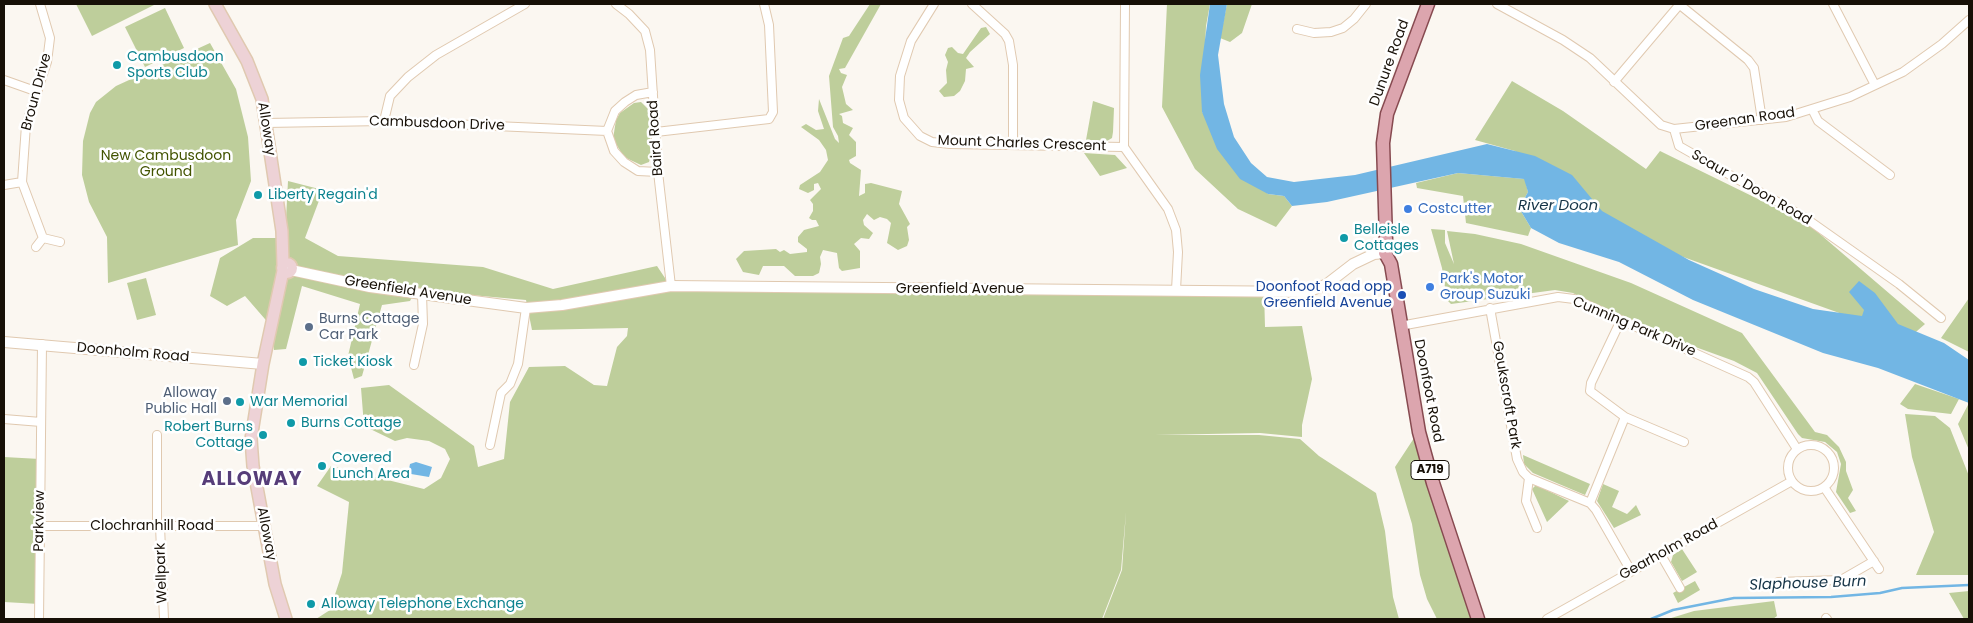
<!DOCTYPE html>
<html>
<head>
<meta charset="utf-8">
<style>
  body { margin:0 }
  #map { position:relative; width:1973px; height:623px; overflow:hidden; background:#fbf7f1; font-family:Poppins,sans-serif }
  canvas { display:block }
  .frame { position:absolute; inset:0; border:5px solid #171007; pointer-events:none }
</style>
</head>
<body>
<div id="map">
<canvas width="1973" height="623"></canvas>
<div class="frame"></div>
</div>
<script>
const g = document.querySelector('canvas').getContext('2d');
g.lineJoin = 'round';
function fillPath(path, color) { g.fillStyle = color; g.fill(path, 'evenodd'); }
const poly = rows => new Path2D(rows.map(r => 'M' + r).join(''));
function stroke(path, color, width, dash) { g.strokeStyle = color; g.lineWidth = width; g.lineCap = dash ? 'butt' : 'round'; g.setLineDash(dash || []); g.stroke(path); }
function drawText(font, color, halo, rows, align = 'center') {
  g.font = font + ' Poppins,sans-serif'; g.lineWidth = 5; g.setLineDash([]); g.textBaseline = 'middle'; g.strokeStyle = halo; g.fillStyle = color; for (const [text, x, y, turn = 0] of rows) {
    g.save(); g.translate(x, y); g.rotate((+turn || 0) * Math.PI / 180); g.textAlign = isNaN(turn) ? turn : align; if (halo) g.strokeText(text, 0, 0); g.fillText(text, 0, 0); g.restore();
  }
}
const green = poly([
  [76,4,156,4,92,36],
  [870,4,881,4,845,68,839,69,841,73,847,75,842,87,846,104,853,110,839,114,842,116,843,123,853,128,849,135,856,142,856,156,849,160,850,163,861,170,859,196,865,193,865,184,871,183,902,191,899,204,910,224,907,227,909,240,907,246,898,250,887,243,891,223,887,219,880,217,874,220,867,214,863,220,864,225,873,233,869,239,861,238,854,244,860,251,860,268,842,271,839,268,837,253,823,250,820,257,821,264,819,273,813,276,795,276,784,266,763,266,759,275,743,272,736,259,744,251,776,249,780,252,784,250,790,254,807,252,807,249,798,242,798,237,804,230,819,226,816,220,812,220,809,218,813,211,813,204,810,200,821,189,818,183,814,184,814,190,808,193,799,189,800,185,820,172,828,160,826,150,819,140,801,127,806,124,816,130,824,129,818,111,819,99,835,139,839,143,838,136,833,127,829,76,843,38,849,36],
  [1167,4,1210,4,1206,26,1202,112,1268,194,1284,196,1292,206,1276,227,1238,209,1195,169,1162,107],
  [1227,4,1252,4,1242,33,1230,42,1220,38],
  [165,8,184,48,145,67,125,27],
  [986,27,990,34,970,52,966,58,974,67,966,69,965,81,960,91,954,96,944,97,939,91,947,83,946,70,948,62,945,55,948,48,952,47,958,53,963,54,981,28],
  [210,43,236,89,248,137,251,181,236,220,238,245,108,283,107,237,89,202,82,175,83,141,90,113,96,102,116,86],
  [1512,81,1563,111,1646,169,1660,151,1807,223,1925,324,1909,338,1608,230,1515,151,1475,140],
  [1093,101,1114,108,1113,132,1112,138,1107,141,1086,140],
  [641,102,649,110,651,155,649,162,641,165,624,157,613,139,616,120,620,113,634,103],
  [1084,153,1115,155,1127,168,1100,176],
  [1458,173,1525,179,1528,192,1519,208,1531,228,1528,236,1466,223,1463,196,1417,188,1416,183],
  [288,181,323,190,305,238,338,256,483,267,553,289,657,266,671,287,1264,291,1265,327,1302,326,1312,379,1302,425,1302,437,1260,433,1155,435,1259,435,1300,439,1319,456,1376,493,1385,531,1393,597,1399,619,1103,619,1122,570,1126,512,1121,570,1102,619,316,619,330,610,342,573,349,502,317,486,331,466,424,489,441,478,450,459,445,449,429,441,407,438,395,441,364,426,361,388,389,385,474,446,478,467,504,459,510,402,529,367,565,366,594,385,607,386,617,347,627,336,628,328,532,330,526,300,416,290,410,301,382,305,362,376,354,379,348,356,360,304,302,286,286,349,274,350,271,326,245,296,227,306,210,296,220,258,253,238,285,238],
  [1431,229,1445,230,1445,243,1454,264,1447,231,1475,234,1521,244,1631,283,1742,333,1815,432,1827,435,1839,447,1846,462,1846,471,1853,490,1848,498,1856,511,1850,513,1836,492,1841,464,1837,452,1825,442,1802,438,1798,434,1757,373,1734,361,1621,320,1573,293,1555,290,1451,304,1447,300,1442,268],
  [146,278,156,315,137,320,127,283],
  [1969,298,1969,352,1941,338],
  [1915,384,1959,399,1951,414,1908,409,1900,404],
  [1969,403,1969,450,1958,424],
  [1905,414,1935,416,1950,428,1969,476,1969,575,1916,575,1934,532,1912,457],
  [1418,432,1474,619,1437,619,1427,599,1420,575,1412,524,1395,467],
  [1523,455,1590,484,1585,495,1533,473,1524,464],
  [4,457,40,459,39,604,4,602],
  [1603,484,1619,491,1612,507,1627,514,1636,505,1641,515,1614,528,1597,501],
  [1536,485,1569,501,1547,522,1532,489],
  [1682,549,1697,572,1682,581,1671,562,1673,555],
  [1695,581,1700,590,1678,603,1673,593],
  [1969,591,1969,619,1964,619,1949,593],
  [1774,601,1777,616,1773,619,1668,619,1694,611]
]);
const water = poly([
  [1210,4,1227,4,1218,55,1224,104,1234,137,1251,163,1267,177,1294,182,1355,175,1487,144,1535,156,1572,175,1602,211,1689,260,1754,289,1813,309,1862,316,1864,310,1849,292,1859,281,1875,293,1898,324,1944,343,1969,360,1969,403,1878,368,1823,353,1693,300,1619,262,1559,243,1531,228,1519,208,1528,192,1524,179,1458,173,1327,202,1292,206,1284,196,1268,194,1240,179,1217,149,1202,112,1200,75],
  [416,462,432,467,429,477,411,474,409,469,410,464]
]);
const stream = poly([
  [1651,619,1673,610,1734,598,1831,597,1880,593,1902,588,1969,585]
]);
const minor = poly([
  [40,4,50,38,47,62,26,125,22,182,43,238,60,242],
  [616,4,629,14,645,31,650,50,658,172,671,286],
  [934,4,911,41,900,76,899,100,904,118,920,136,932,142,950,144,1124,147],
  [972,4,1005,34,1009,41,1013,65,1013,145],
  [1125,4,1124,147,1168,209,1176,230,1178,252,1176,290],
  [1497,4,1563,40,1590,58,1661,125,1674,129,1786,117,1850,97,1903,72,1942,44,1969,20],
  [1833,4,1875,85],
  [1680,5,1748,60,1754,68,1762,120],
  [1297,29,1314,33,1331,32,1343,28,1354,19,1366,4],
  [4,80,38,92],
  [1614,82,1680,4],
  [653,92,636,95,625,102,615,111,607,131,614,151,624,162,638,171,658,172],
  [1812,109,1818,121,1890,175],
  [384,121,390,96,408,77,436,55,525,4],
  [266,123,384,121,607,131],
  [1674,129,1679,146,1804,217,1899,284,1941,318],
  [656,132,769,119,773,112,769,25,764,4],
  [4,185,22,182],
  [36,247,43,238],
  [1490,308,1517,459,1523,472,1529,478,1590,503,1596,510,1631,571],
  [1621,320,1591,383,1590,391,1625,417,1684,442],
  [1400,326,1558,297,1574,299,1748,377,1754,382,1797,449],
  [414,365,423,324,422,294],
  [4,419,41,422],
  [157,435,157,526],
  '1788 468a23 23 0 1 1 46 0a23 23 0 1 1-46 0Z',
  [490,445,501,393,510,384,518,364,526,308],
  [1529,478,1526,501,1537,528],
  [1824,487,1879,569],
  [1590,503,1625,417],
  [40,526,264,526],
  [160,526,164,619],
  [1661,555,1680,588],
  [1778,582,1841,580,1874,561],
  [1826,618,1827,619],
  [39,619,42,344],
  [1547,619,1792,481]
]);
const tertiary = poly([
  [291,270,370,287,526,308,562,305,671,286,1308,292,1327,284,1353,264,1374,254,1385,253],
  [4,342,263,364]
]);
const secondary = poly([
  [215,4,247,61,262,99,282,231,283,265],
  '282.5 268a4.5 4.5 0 1 1 9 0a4.5 4.5 0 1 1-9 0Z',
  [283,271,263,364,251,439,253,466,275,584,286,619]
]);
const primary = poly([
  [1428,4,1387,114,1383,143,1386,240,1385,253,1391,264,1419,432,1433,483,1478,619]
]);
const markers = [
  [117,65,5,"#0f9aa8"],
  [258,195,5,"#0f9aa8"],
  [1408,209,5,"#3f7fe0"],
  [1344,238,5,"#0f9aa8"],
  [1430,287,5,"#3f7fe0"],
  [1402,295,5,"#1a4fb4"],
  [309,327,5,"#5c6f8a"],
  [303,362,5,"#0f9aa8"],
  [227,401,5,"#5c6f8a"],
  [240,402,5,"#0f9aa8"],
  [291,423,5,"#0f9aa8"],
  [263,435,5,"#0f9aa8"],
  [322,466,5,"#0f9aa8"],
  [311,604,5,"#0f9aa8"]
];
const shields = [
  [1430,470,38]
];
const shieldNames = [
  ["A719",1430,470]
];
const cultureNames = [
  ["Cambusdoon",127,57],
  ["Sports Club",127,73],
  ["Liberty Regain'd",268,195],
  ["Belleisle",1354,230],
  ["Cottages",1354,246],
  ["Ticket Kiosk",313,362],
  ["War Memorial",250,402],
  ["Burns Cottage",301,423],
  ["Robert Burns",253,427,"right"],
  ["Cottage",253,443,"right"],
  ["Covered",332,458],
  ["Lunch Area",332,474],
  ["Alloway Telephone Exchange",321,604]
];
const streetNames = [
  ["Dunure Road",1390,63,-70],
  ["Broun Drive",37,92,-75],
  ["Greenan Road",1745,120,-8],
  ["Cambusdoon Drive",437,124,2],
  ["Alloway",266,129,81],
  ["Baird Road",656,138,-94],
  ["Mount Charles Crescent",1022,144,2],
  ["Scaur o' Doon Road",1751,188,30],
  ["Greenfield Avenue",960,289],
  ["Greenfield Avenue",408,291,9],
  ["Cunning Park Drive",1634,327,23],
  ["Doonholm Road",133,353,5],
  ["Doonfoot Road",1428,391,79],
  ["Goukscroft Park",1506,395,80],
  ["Parkview",40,521,-89],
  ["Clochranhill Road",152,526],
  ["Alloway",266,534,79],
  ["Gearholm Road",1669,550,-29],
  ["Wellpark",162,573,-92]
];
const parkNames = [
  ["New Cambusdoon",166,156],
  ["Ground",166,172]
];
const shopNames = [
  ["Costcutter",1418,209],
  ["Park's Motor",1440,279],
  ["Group Suzuki",1440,295]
];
const transitNames = [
  ["Doonfoot Road opp",1392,287],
  ["Greenfield Avenue",1392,303]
];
const serviceNames = [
  ["Burns Cottage",319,319],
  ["Car Park",319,335],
  ["Alloway",217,393,"right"],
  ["Public Hall",217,409,"right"]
];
const waterNames = [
  ["River Doon",1558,206],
  ["Slaphouse Burn",1808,584,-2]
];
const districtNames = [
  ["ALLOWAY",252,480]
];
fillPath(green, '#bece9b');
fillPath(water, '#72b6e4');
stroke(stream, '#72b6e4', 2.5);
stroke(minor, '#e0c9b0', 10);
stroke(tertiary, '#e0c9b0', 12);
stroke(secondary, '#e0c9b0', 14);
stroke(primary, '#874a50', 15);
stroke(minor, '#fff', 8);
stroke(tertiary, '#fff', 10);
stroke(secondary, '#edd2d6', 11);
stroke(primary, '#dca5ae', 12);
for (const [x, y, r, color] of markers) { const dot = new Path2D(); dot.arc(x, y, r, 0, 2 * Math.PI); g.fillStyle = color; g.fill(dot); stroke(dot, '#fff', 2); }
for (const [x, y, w] of shields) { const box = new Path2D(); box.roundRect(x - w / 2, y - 9.5, w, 19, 4); g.fillStyle = '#fff'; g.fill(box); stroke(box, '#171007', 1); }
drawText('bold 12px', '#171007', null, shieldNames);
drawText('14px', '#0d838f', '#fff', cultureNames, 'left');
drawText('14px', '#171007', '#fff', streetNames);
drawText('14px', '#425300', '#fff', parkNames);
drawText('14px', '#366cbe', '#fff', shopNames, 'left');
drawText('14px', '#164399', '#fff', transitNames, 'right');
drawText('14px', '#4e5e75', '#fff', serviceNames, 'left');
drawText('italic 15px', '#163447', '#fff', waterNames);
g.letterSpacing = '1px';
drawText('bold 19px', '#563d79', '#fff', districtNames);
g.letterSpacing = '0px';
</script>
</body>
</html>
